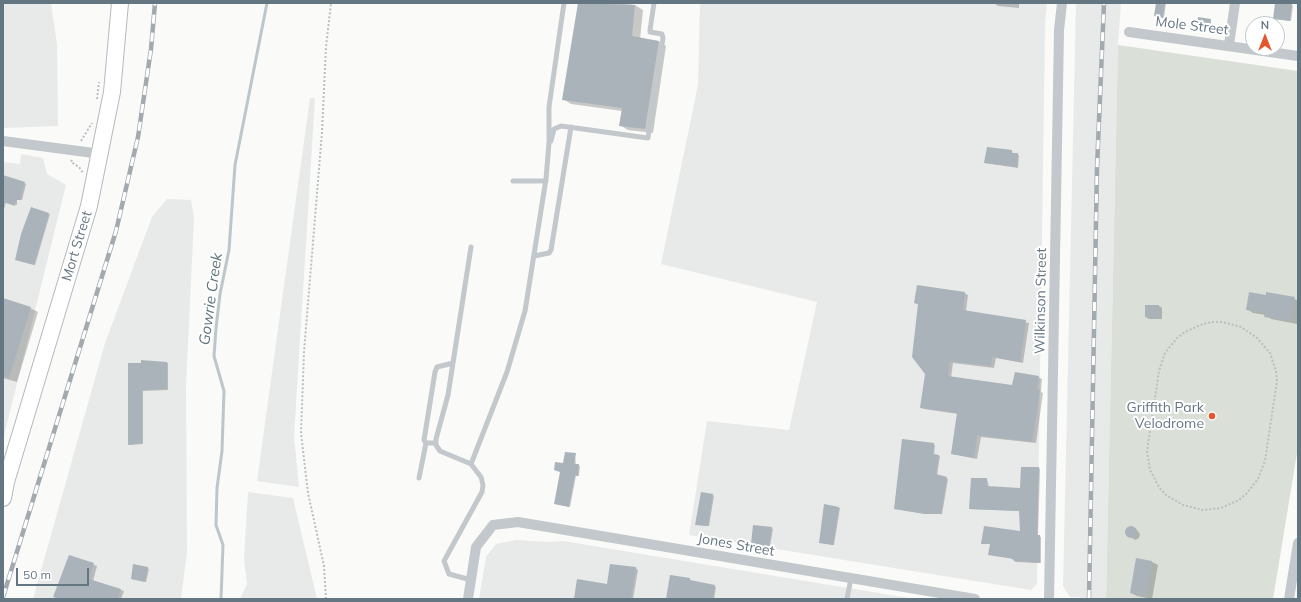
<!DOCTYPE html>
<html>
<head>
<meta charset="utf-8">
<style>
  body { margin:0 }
  #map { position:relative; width:1301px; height:602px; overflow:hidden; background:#fafaf8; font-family:Mulish,sans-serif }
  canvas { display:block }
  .frame { position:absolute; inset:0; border:4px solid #657683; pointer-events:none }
  .north { position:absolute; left:1245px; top:16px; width:40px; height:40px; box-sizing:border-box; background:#fff; border:1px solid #c1c8cd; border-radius:50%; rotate:0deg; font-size:11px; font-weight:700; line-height:16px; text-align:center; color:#657683 }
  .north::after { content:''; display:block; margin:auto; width:14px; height:18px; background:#e4572e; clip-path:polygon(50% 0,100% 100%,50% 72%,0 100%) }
  .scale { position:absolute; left:16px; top:568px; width:73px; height:18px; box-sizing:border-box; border:2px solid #657683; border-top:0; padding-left:5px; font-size:12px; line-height:14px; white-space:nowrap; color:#657683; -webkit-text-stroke:3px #fff; paint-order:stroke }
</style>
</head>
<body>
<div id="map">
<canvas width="1301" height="602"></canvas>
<div class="frame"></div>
<div class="north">N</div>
<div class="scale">50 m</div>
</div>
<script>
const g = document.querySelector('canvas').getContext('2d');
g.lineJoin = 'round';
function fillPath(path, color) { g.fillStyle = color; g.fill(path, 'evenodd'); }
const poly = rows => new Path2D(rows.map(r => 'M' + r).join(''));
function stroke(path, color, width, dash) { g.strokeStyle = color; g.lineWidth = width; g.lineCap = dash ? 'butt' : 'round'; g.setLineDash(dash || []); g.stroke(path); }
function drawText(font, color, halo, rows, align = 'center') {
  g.font = font + ' Mulish,sans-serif'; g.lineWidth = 4; g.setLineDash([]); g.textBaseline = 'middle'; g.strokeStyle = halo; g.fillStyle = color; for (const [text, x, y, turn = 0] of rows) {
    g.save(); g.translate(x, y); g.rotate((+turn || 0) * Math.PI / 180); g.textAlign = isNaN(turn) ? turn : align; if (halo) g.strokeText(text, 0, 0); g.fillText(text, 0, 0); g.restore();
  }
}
const built = poly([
  [3,3,51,3,57,44,58,126,3,128],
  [700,3,1047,3,1045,25,1037,584,1031,590,689,535,707,421,789,430,817,302,661,264,698,85],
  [1076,3,1121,3,1118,45,1106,599,1070,597,1063,586],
  [310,98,315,98,294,436,299,487,257,481],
  [21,154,43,158,47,174,66,185,3,440,3,162,20,164],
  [167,199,191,200,194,218,186,386,187,552,181,599,33,599,105,343,152,217],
  [248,492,293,498,317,599,240,599,247,584,244,558],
  [516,540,549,542,563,541,915,599,479,599,486,557,496,544]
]);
const green = poly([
  [1118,45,1298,71,1298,447,1273,599,1106,599]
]);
const shadow = poly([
  [579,3,618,3,635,5,643,10,640,39,658,41,666,46,653,133,628,130,620,125,622,111,571,104,563,99],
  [994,3,1019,3,1019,8,998,6],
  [1157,3,1166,3,1164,18,1156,16],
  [1292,5,1293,6,1291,21,1276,19],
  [1211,20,1211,28,1199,27],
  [988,148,1012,151,1013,154,1019,155,1018,168,985,163],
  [3,176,26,184,22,200,17,200,17,205,6,202,3,213],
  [49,214,50,214,35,265,18,260],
  [964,293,968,295,966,311,1029,323,1023,363,996,358,994,368,953,363,951,378,1013,386,1038,377,1042,379,1041,392,1043,393,1036,443,981,437,977,459,952,454,958,414,924,409,921,407,926,373,919,305,915,303],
  [1267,294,1298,300,1297,324,1271,319,1266,315,1253,313,1247,309,1267,296],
  [3,300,30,308,38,312,17,382,3,378],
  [1159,306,1162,308,1162,319,1149,319,1146,317],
  [167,363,168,363,168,390,143,391,143,444,130,445,129,364],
  [903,440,935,445,934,455,940,456,937,475,948,479,942,514,927,514,895,509],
  [575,454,576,465,580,466,579,476,576,476,570,507,557,504,564,465],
  [1039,468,1040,469,1038,536,1041,537,1041,563,1016,562,991,544,983,543,1021,533,1020,511,970,509,987,479,989,487,1021,489],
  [713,495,714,496,709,526,698,525],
  [838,508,840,508,834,545,822,543],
  [1129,527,1137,530,1140,534,1139,538,1135,540,1126,533],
  [771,528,773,529,770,546,753,544],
  [70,557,97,566,93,581,124,591,121,599,59,599,55,597],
  [1137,560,1152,562,1158,565,1152,599,1137,596,1131,593],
  [147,568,149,569,146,582,132,579],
  [636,568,638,570,633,599,575,599,607,585],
  [690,579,691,581,716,587,714,599,667,599]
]);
const stream = poly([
  [221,599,223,545,216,525,217,488,222,451,224,391,214,356,216,328,220,294,229,250,235,165,267,3]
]);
const building = poly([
  [578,3,635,5,632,36,659,41,645,129,619,126,622,108,562,100],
  [1156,3,1165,3,1163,18,1154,16],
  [1275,3,1292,4,1290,21,1273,19],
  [1198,17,1211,19,1209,28,1197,27],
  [987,147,1012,150,1012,153,1018,153,1017,167,984,163],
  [3,175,25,182,20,200,16,200,15,206,3,202],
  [31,207,49,213,34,265,15,260,21,234],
  [917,285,965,292,963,310,1026,320,1020,362,992,357,991,366,950,361,948,376,1012,385,1015,372,1039,376,1037,389,1040,390,1032,442,977,435,974,458,951,454,957,413,920,408,925,374,912,357,918,304,914,303],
  [1249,292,1266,295,1266,292,1295,297,1291,321,1264,317,1265,313,1246,310],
  [3,298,31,307,9,378,3,376],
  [1145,305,1159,305,1159,318,1145,317],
  [141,360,167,362,167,389,142,390,142,443,128,445,128,363,141,363],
  [902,439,934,443,933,454,939,455,936,474,947,477,941,514,925,514,894,509],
  [565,452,576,453,574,464,579,464,578,476,575,475,569,507,554,504,560,472,554,470,555,462,563,463],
  [1021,467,1039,467,1037,535,1040,535,1040,563,1014,561,1014,559,988,555,990,544,981,544,984,526,1020,531,1019,511,969,509,971,478,987,478,987,486,1020,488],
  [701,492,713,494,708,526,695,525],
  [824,504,839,507,833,545,819,543],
  [753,525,772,527,769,546,751,544],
  '1125 532a6 6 0 1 1 12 0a6 6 0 1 1-12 0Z',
  [69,555,94,563,89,579,121,589,117,599,60,599,53,597],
  [1136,558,1152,561,1146,596,1130,593],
  [133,564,148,567,145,582,131,579],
  [610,564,636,567,631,599,574,599,577,579,607,584],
  [670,575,690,578,690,580,715,585,713,599,666,599]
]);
const path = poly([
  [97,99,99,82],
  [81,141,92,123],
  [72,160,71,162,79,167,83,173],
  [1212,322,1222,322,1241,327,1257,338,1270,353,1276,371,1277,381,1265,461,1258,479,1246,494,1239,500,1221,508,1202,510,1183,505,1166,495,1159,487,1150,470,1147,451,1159,371,1165,353,1177,338,1185,332,1203,324,1212,322],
  [326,599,324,566,308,493,301,433,304,352,322,132,326,47,331,3]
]);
const lane = poly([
  [551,141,554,129,561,126,648,138,663,38,662,34,650,32,650,30,654,3],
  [513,181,546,181],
  [471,247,448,395,436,439,436,445,440,451,471,464,481,477,483,485,482,492,444,561,449,574,471,580],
  [534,256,549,253,551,250,571,127],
  [436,443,426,443,424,440,435,372,437,367,453,363],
  [471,464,507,372,525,311,546,179,549,143,549,107,564,3],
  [419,478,426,443],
  [847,599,851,578]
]);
const street = poly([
  [1129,32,1298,56],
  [1229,45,1235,3],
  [3,141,101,154],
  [468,599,476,547,493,525,518,522,975,599],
  [1049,599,1059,30,1062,3],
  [1289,599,1298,543]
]);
const primary = poly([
  [3,498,6,482,89,206,112,92,120,3]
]);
const rail = poly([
  [3,597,116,231,138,137,151,49,155,3],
  [1089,599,1097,168,1104,3]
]);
const markers = [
  [1212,416,4,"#e4572e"]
];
const streetNames = [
  ["Mole Street",1192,26,7],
  ["Mort Street",77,246,-73],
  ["Wilkinson Street",1041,301,-89],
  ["Jones Street",736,545,10]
];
const poiNames = [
  ["Griffith Park",1204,408],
  ["Velodrome",1204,424]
];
const waterNames = [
  ["Gowrie Creek",211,299,-82]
];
fillPath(built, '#e8e9e9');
fillPath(green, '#dadfd7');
fillPath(shadow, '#0003');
stroke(stream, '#bbc7cb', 3);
fillPath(building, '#aab3b9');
stroke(primary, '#b5babe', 18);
stroke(path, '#bbbfc2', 2, [2, 2]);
stroke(lane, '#c3c8cc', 5);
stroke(street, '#c3c8cc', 10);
stroke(primary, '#fff', 16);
stroke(rail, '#a2aab0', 4.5);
stroke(rail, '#fff', 3, [9]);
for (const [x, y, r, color] of markers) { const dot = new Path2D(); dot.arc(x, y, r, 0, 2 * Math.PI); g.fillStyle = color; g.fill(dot); stroke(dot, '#fff', 1.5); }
drawText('14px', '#657683', '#fff', streetNames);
drawText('14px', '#657683', '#fff', poiNames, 'right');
drawText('italic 15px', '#60757c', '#fff', waterNames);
</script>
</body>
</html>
